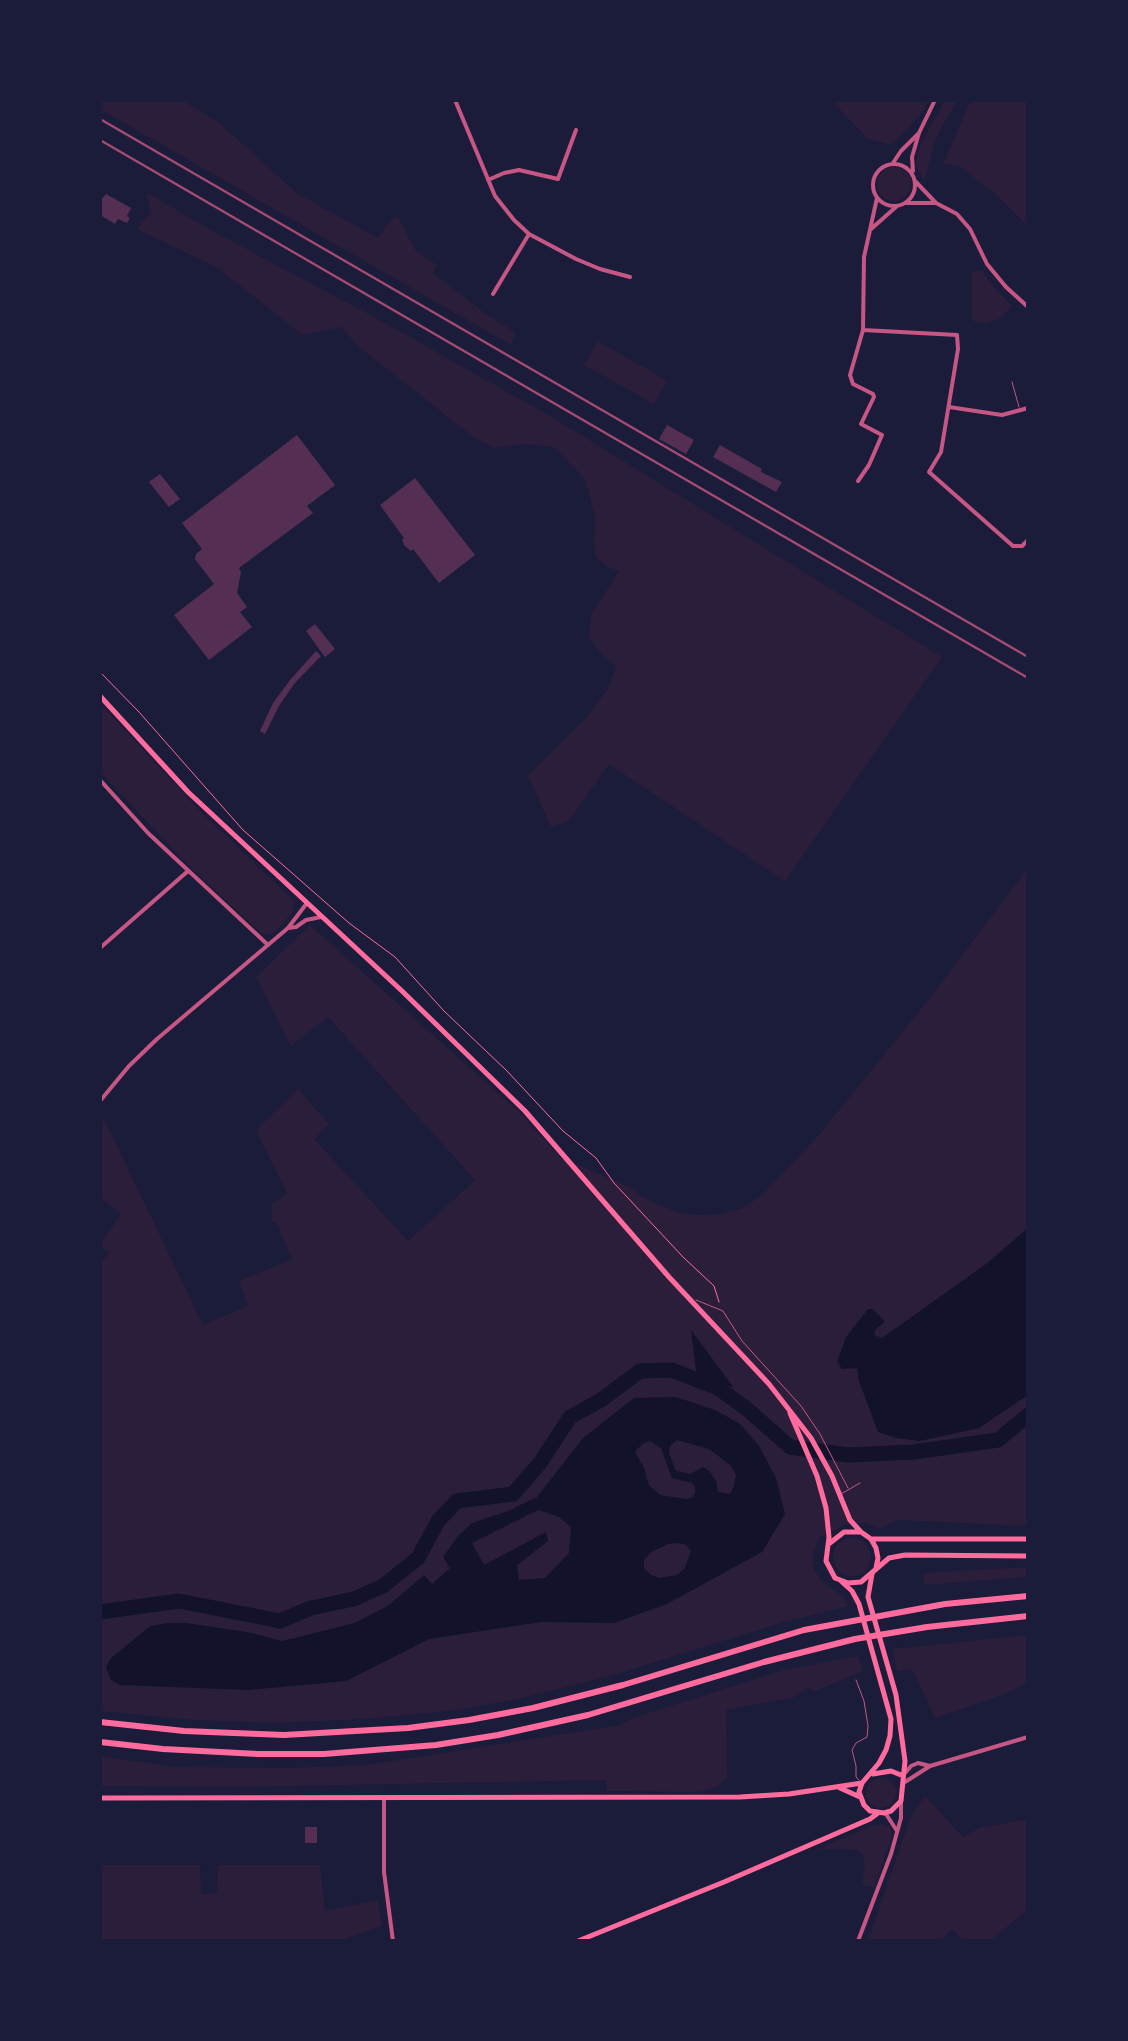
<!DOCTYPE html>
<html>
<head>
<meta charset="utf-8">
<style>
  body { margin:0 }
  #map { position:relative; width:1128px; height:2041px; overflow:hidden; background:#1b1b3a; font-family:"Noto Sans",sans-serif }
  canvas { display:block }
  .frame { position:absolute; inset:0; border:102px solid #1b1b3a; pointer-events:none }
</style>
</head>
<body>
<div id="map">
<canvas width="1128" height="2041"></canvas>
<div class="frame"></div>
</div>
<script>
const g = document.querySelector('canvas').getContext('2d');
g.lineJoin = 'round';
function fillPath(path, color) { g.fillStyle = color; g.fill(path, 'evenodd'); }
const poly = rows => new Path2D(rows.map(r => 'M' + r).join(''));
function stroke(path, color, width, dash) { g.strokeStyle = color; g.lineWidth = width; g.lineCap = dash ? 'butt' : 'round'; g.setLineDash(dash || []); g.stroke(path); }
const green = poly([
  [100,100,182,100,218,122,298,194,378,238,391,219,398,216,415,250,437,265,433,273,486,314,516,333,511,345,100,109],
  [831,100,928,100,923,112,892,145,868,139],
  [945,100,957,100,936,138,924,182,916,164,919,147],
  [971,100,1028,100,1028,226,993,192,959,166,943,164],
  '877 184a17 17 0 1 1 34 0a17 17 0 1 1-34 0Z',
  [146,192,207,228,376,318,550,416,942,657,785,881,609,764,569,821,551,827,528,775,586,718,609,687,616,666,603,656,589,638,591,615,619,571,608,567,596,557,594,545,595,517,585,479,554,447,523,444,494,448,471,435,359,347,341,327,302,335,218,268,137,229,151,212],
  [982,270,993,286,1012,306,999,319,985,323,975,322,972,319,972,272],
  [598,341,668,381,654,404,584,365],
  [100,703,200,811,294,901,292,913,276,931,271,935,261,933,192,869,100,772],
  [1028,868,1028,1526,898,1520,880,1529,867,1523,846,1524,818,1539,812,1558,814,1569,823,1583,843,1596,848,1606,781,1623,610,1676,518,1699,457,1710,364,1719,274,1723,193,1720,100,1711,100,1264,109,1253,100,1245,121,1214,100,1197,100,1127,104,1119,203,1325,248,1306,239,1281,292,1259,276,1222,272,1222,272,1204,287,1193,256,1130,298,1089,329,1124,314,1139,408,1241,475,1180,328,1017,291,1046,256,977,310,925,518,1111,560,1157,629,1187,647,1200,678,1212,698,1215,720,1214,743,1208,761,1196,818,1136,929,999],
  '833 1557a19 19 0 1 1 38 0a19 19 0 1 1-38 0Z',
  [1028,1567,1028,1577,924,1585,923,1573],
  [1028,1635,1028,1681,1008,1693,935,1718,912,1669,897,1671,893,1649],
  [858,1656,863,1671,815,1691,807,1688,795,1697,726,1710,727,1778,717,1787,699,1792,607,1791,606,1780,237,1787,100,1786,100,1756,175,1767,289,1768,367,1765,620,1725,630,1719,784,1670],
  '866 1793a15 15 0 1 1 30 0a15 15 0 1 1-30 0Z',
  [925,1796,963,1837,979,1828,1028,1819,1028,1909,990,1941,964,1941,952,1929,941,1941,868,1941,911,1816],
  [883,1824,888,1827,890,1825,892,1836,874,1888,862,1885,865,1864,863,1855,858,1850,818,1849,872,1826],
  [100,1865,200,1865,201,1894,217,1893,218,1865,320,1865,325,1911,378,1900,382,1926,339,1941,100,1941]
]);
const water = poly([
  [1028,1228,1028,1395,979,1428,920,1441,896,1438,878,1432,859,1381,857,1368,842,1369,837,1362,846,1337,868,1309,873,1309,885,1322,876,1329,874,1335,882,1338,986,1264],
  [691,1330,734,1388,696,1371],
  [676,1397,715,1410,740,1424,759,1446,776,1478,785,1514,762,1552,667,1604,614,1623,541,1622,429,1639,346,1681,248,1690,120,1685,111,1680,106,1667,110,1659,150,1626,168,1623,186,1623,247,1632,282,1641,355,1623,389,1605,424,1575,432,1584,450,1568,443,1557,458,1536,472,1523,508,1511,537,1497,583,1438,634,1398],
  [677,1440,709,1449,730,1465,736,1475,734,1486,730,1494,718,1492,716,1481,709,1471,703,1467,690,1474,676,1471,669,1453,670,1446],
  [650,1441,661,1448,672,1478,692,1483,695,1487,695,1493,692,1498,686,1499,660,1495,649,1485,644,1468,635,1452,642,1444],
  [538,1510,559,1517,571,1527,569,1553,545,1578,519,1580,517,1565,548,1541,546,1532,484,1565,472,1543],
  [677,1543,686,1545,691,1551,685,1568,677,1575,660,1578,651,1575,644,1568,644,1560,651,1552,668,1544]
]);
const river = poly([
  [100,1612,179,1601,280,1621,311,1608,354,1599,383,1586,418,1558,438,1521,457,1501,513,1494,540,1463,570,1417,601,1400,640,1371,672,1370,718,1388,747,1409,790,1447,848,1455,914,1452,998,1440,1028,1415]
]);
const building = poly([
  [106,194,131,208,127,216,130,218,127,223,118,219,115,224,100,215,100,201],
  [667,425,694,440,686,454,659,439],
  [297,435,335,485,307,506,313,513,239,568,241,572,237,593,247,607,240,612,252,627,209,660,174,615,214,584,195,559,196,554,202,549,182,523],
  [720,445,762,469,761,472,782,482,776,492,713,457],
  [160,474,180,499,169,507,149,482],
  [415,478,475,555,439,583,413,549,411,551,405,546,402,540,404,538,380,505],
  [315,624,335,649,325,657,306,631],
  [316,651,321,656,294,684,279,706,265,734,260,731,273,703,290,680],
  [305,1827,317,1827,317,1843,305,1843]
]);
const path = poly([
  [100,672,139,712,243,830,349,923,395,957,444,1011,507,1071,563,1131,596,1158,614,1183,683,1257,714,1286,719,1302]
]);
const service = poly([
  [1012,382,1019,407],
  [696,1300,723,1311,742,1341,801,1406,820,1434,848,1488],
  [841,1494,860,1483],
  [856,1680,864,1701,868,1726,867,1737,856,1743,852,1750,856,1766,856,1777,859,1780]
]);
const minor = poly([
  [455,100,495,196,514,220,529,234,576,259,600,269,630,277],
  [893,163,901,151,919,133],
  '873 185a21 21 0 1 1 42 0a21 21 0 1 1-42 0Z',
  [913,171,912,157,919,133,935,100],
  [488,180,504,173,519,170,558,179,576,130],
  [915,181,936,203],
  [905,203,936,203,957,214,970,229,987,264,1006,287,1028,307],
  [870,230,897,206],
  [493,294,529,234],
  [863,330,957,335,958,349,941,452,929,472,1013,546,1022,546,1028,540],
  [949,407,1002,415,1028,408],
  [858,481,869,465,882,435,861,424,874,397,873,394,853,384,850,375,863,330,864,257,877,198],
  [100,780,148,833,267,944],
  [100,948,188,871],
  [906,1772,911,1766,918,1763,930,1766,1028,1737],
  [905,1782,930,1766],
  [384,1797,384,1872,393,1941]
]);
const tertiary = poly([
  [288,928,296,927,306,920,321,917],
  [100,1101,129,1066,157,1039,288,928,307,903],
  [886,1814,897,1831],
  [858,1941,891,1854,901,1818,901,1803]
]);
const secondary = poly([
  [841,1581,852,1591,859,1604,891,1719,890,1736,886,1750,879,1763,862,1783,859,1792,864,1805,870,1811,884,1813,891,1811,901,1801,905,1761,896,1695,868,1597,872,1574],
  [873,1774,891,1771,901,1775],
  [840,1788,860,1797],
  [100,1798,740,1797,789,1794,862,1783],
  [578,1941,724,1882,870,1819,878,1813]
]);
const primary = poly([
  [100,696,188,792,402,991,525,1111,669,1277,769,1384,811,1438,832,1476,850,1520,861,1532,871,1539,876,1548,878,1558,876,1568],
  [790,1413,817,1476,826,1508,829,1537,826,1561,835,1578,848,1583,861,1582,889,1558,905,1555,1028,1556],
  [871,1539,1028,1539],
  [830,1543,844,1532,860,1532]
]);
const motorway = poly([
  [100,1722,184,1731,284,1735,408,1728,469,1720,533,1708,623,1685,804,1630,945,1604,1028,1596],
  [100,1742,163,1749,258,1754,324,1754,436,1745,498,1735,588,1715,764,1662,855,1639,927,1627,1028,1616]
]);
const rail = poly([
  [100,119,1028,657],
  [100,140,1028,678]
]);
fillPath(green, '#2a1e3b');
fillPath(water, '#12122b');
stroke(river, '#12122b', 15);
fillPath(building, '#542f53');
stroke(path, '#ff6b9d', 1);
stroke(service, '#c65784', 1);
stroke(minor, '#c65784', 4);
stroke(tertiary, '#c65784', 4);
stroke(secondary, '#ff6b9d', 5);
stroke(primary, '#ff6b9d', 5);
stroke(motorway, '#ff6b9d', 6);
stroke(rail, '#a44b75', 2.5);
</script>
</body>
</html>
